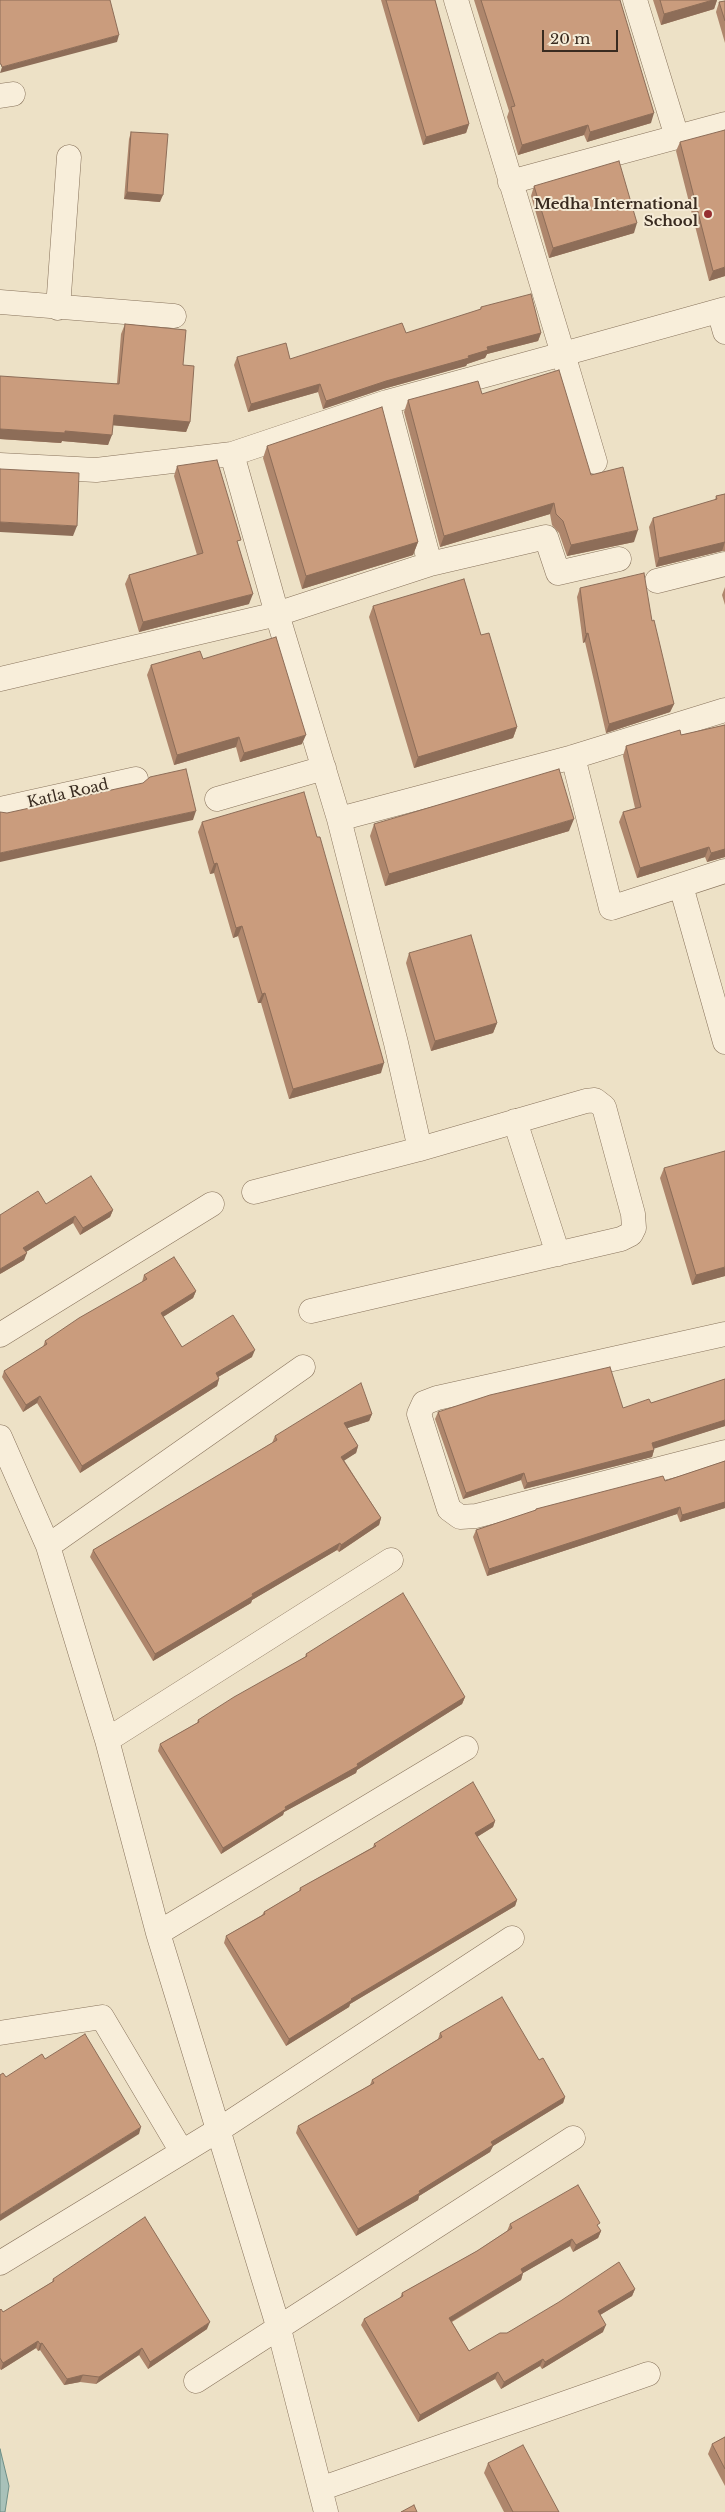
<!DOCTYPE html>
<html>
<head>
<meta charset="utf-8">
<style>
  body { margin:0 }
  #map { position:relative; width:725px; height:2512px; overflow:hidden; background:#ede1c6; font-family:"Libre Baskerville",serif }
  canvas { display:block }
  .scale { position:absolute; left:542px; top:30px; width:76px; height:22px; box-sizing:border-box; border:2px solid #392b20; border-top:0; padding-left:6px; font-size:15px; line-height:18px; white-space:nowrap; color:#392b20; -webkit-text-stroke:4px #f5ebd6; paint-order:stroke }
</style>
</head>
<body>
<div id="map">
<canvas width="725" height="2512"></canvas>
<div class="scale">20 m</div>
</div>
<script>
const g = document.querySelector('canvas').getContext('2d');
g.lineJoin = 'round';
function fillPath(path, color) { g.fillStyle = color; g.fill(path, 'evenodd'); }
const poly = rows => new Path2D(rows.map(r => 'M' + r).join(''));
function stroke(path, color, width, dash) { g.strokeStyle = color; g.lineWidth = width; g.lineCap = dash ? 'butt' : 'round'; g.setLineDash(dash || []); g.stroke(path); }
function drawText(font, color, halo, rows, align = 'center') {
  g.font = font + ' "Libre Baskerville",serif'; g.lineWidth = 4; g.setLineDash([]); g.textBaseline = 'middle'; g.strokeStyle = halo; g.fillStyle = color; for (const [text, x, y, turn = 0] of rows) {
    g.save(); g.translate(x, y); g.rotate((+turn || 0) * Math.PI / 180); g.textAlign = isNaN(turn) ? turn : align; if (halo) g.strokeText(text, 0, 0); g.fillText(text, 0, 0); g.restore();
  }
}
const water = poly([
  [0,2449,9,2486,5,2512,0,2512,0,2449]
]);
const street = poly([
  [456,0,563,354,725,309],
  [635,0,677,137],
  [0,96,13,94],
  [510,182,725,124],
  [0,302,174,316],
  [58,308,69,157],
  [719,311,725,332],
  [387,402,430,564],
  [232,454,277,614,339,819,396,1043,420,1149],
  [0,465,96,470,232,454,387,402,563,354,595,462],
  [657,581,725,564],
  [0,679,277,614,430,564,546,537,558,573,619,559],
  [573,757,611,908,725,871],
  [217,799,324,768],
  [0,809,136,779],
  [339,819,573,757,725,710],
  [681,886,725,1042],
  [515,1121,558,1254],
  [254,1192,420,1149,586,1101,595,1100,604,1107,633,1214,634,1228,631,1234,621,1239,311,1311],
  [725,1334,437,1398,424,1403,419,1414,449,1509,460,1517,476,1516,725,1452],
  [0,1335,212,1204],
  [0,1437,48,1546,107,1740,158,1933,279,2329,326,2512],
  [48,1546,303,1367],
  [107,1740,391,1560],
  [158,1933,466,1748],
  [0,2033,102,2017,182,2152],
  [0,2263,220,2129,512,1938],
  [196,2381,573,2138],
  [320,2489,648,2374]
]);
const wall = poly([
  [381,0,435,0,469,124,466,133,423,145],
  [474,0,620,0,651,123,587,142,584,135,518,155,507,117,509,111],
  [653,0,717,0,714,9,661,25],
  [725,1,725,43,716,12,719,2],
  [131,132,160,202,124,199,129,139],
  [680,142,725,276,709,281,676,151],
  [534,186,634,233,549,258,531,196],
  [481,307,541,333,538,341,487,354,485,358,467,364,466,366,383,389,323,409,318,392,248,412,234,365,237,357,290,359,406,333,480,310],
  [125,324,183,365,190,422,186,432,113,425,108,445,62,441,61,443,0,439,117,383,121,334],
  [482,394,591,475,634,542,567,556,559,533,552,525,550,514,440,547,404,412,408,400],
  [267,446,418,542,413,555,302,589,263,458],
  [177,466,238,546,249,604,139,632,125,584,129,575,197,555,174,476],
  [725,494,725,551,722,551,656,567,649,527,653,518,715,500,716,496],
  [725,587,725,605,722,595],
  [580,588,674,704,670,712,606,733,585,642,583,643,577,597],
  [373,606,481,635,517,727,513,738,414,768,369,617],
  [203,659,302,744,240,762,236,747,174,765,147,675,151,665],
  [725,725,725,857,707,862,705,857,637,878,619,822,623,812,635,808,623,756,626,746,681,735],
  [202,822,381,1073,289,1099,261,1003,258,1003,238,936,233,938,214,873,210,874,198,832],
  [374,824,569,831,385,886,370,836],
  [409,953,497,1023,493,1033,431,1051,406,963],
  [664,1168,725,1276,692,1285,660,1178],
  [46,1204,113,1210,110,1217,80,1235,73,1223,26,1252,24,1260,0,1274],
  [144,1275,196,1291,193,1298,163,1317,182,1347,252,1357,218,1377,219,1379,217,1386,80,1473,37,1403,23,1412,2,1377,4,1371,43,1347,45,1341,142,1282],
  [725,1379,725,1426,654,1448,654,1450,652,1457,524,1489,521,1480,463,1499,435,1419,438,1412,623,1408,651,1403],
  [372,1414,369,1421,347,1428,358,1446,356,1453,344,1460,381,1518,379,1525,339,1552,337,1550,252,1600,251,1603,153,1661,90,1557,93,1550,272,1443,275,1436],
  [725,1461,725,1508,680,1522,677,1514,487,1576,473,1537,476,1530,535,1511,536,1509,665,1481],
  [306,1654,465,1697,462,1704,357,1770,356,1773,284,1812,283,1815,221,1854,158,1751,160,1744,197,1723,198,1720,305,1657],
  [495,1821,493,1827,477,1837,517,1900,515,1906,350,2004,349,2007,286,2046,224,1943,226,1936,262,1915,264,1912,299,1891,300,1888,373,1847,374,1844],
  [440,2033,539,2060,565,2097,563,2103,493,2146,490,2152,419,2196,418,2200,356,2236,296,2133,298,2126,370,2085,372,2080,438,2039],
  [510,2224,598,2227,601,2231,598,2238,573,2252,570,2246,523,2273,521,2280,452,2322,469,2351,507,2333,635,2289,632,2296,600,2315,603,2332,542,2369,540,2366,501,2389,495,2379,418,2422,361,2325,364,2319,400,2298,402,2293,477,2251,507,2231],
  [53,2279,207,2329,148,2369,139,2355,96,2384,80,2382,64,2385,40,2350,38,2351,36,2348,1,2370,0,2369,0,2310,3,2312,52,2282],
  [725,2437,725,2486,708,2454,712,2444],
  [488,2463,559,2512,504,2512,484,2473]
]);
const shadedWall = poly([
  [713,0,717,0,714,9,661,25,664,14],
  [119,35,117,42,0,73,2,67],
  [654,113,651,123,587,142,590,132],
  [469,124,466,133,423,145,426,137],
  [588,125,584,135,518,155,522,145],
  [127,192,163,195,160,202,124,199],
  [637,223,634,233,549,258,553,248],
  [725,267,725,276,709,281,713,271],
  [541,333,538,341,487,354,485,358,467,364,466,366,383,389,323,409,326,401,386,381,468,356,487,347],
  [320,384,318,392,248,412,251,404],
  [114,415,190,422,186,432,110,425],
  [0,429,65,431,112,435,108,445,62,441,61,443,0,439],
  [554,503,550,514,440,547,444,536],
  [0,522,77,526,73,536,0,532],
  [638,530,634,542,567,556,571,545],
  [418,542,413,555,302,589,306,576],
  [725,542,722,551,656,567,659,558],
  [253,594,249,604,139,632,143,622],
  [588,633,585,642,583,643,586,634],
  [674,704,670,712,606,733,609,724],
  [517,727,513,738,414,768,418,757],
  [306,735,302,744,240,762,244,753],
  [239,737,236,747,174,765,177,755],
  [196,811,193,820,0,862,0,853],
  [574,819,569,831,385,886,389,874],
  [709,847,705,857,637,878,640,868],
  [725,849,725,857,707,862,711,853],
  [217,863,214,873,210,874,214,864],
  [242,926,238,936,233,938,236,928],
  [265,993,261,1003,258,1003,262,994],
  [497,1023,493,1033,431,1051,435,1041],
  [384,1063,381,1073,289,1099,293,1089],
  [113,1210,110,1217,80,1235,83,1228],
  [75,1216,73,1223,21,1255,23,1248],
  [27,1253,24,1260,0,1274,0,1269],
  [725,1267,725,1276,692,1285,696,1275],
  [196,1291,193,1298,158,1320,161,1313],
  [255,1350,252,1357,213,1380,216,1373],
  [219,1379,217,1386,80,1473,82,1466],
  [40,1396,37,1403,23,1412,26,1405],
  [372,1414,369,1421,342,1430,344,1423],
  [725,1420,725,1426,650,1450,652,1443],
  [358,1446,356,1453,339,1464,341,1457],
  [654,1450,652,1457,524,1489,527,1483],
  [524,1473,521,1480,463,1499,466,1493],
  [725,1502,725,1508,680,1522,682,1515],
  [680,1507,677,1514,487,1576,489,1569],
  [381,1518,379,1525,339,1552,341,1545],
  [340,1543,337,1550,252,1600,251,1603,153,1661,155,1654,252,1594],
  [465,1697,462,1704,357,1770,356,1773,284,1812,283,1815,221,1854,223,1848,285,1807,357,1764],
  [495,1821,493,1827,472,1840,475,1833],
  [517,1900,515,1906,350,2004,349,2007,286,2046,289,2039,351,1999],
  [565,2097,563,2103,493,2146,490,2152,419,2196,418,2200,356,2236,358,2229,419,2191,491,2142],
  [141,2127,139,2134,0,2221,0,2215],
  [601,2231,598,2238,573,2252,576,2245],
  [572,2239,570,2246,518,2276,521,2269],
  [523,2273,521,2280,447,2324,449,2318],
  [635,2289,632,2296,595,2318,598,2311],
  [210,2322,207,2329,148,2369,150,2362],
  [606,2325,603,2332,542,2369,545,2362],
  [38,2341,36,2348,1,2370,3,2363],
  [42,2343,40,2350,38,2351,40,2344],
  [142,2348,139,2355,96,2384,99,2377],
  [543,2359,540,2366,501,2389,504,2382],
  [498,2372,495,2379,418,2422,420,2415],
  [83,2375,80,2382,64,2385,67,2379]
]);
const building = poly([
  [0,0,110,0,119,35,2,67,1,64,0,64,0,0],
  [386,0,435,0,469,124,426,137,386,0],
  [481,0,620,0,654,113,590,132,588,125,522,145,511,107,515,106,481,0],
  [660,0,713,0,664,14,660,0],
  [725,1,725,21,719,2,725,1],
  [725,130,725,267,713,271,680,142,725,130],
  [131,132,168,134,163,195,127,192,131,132],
  [619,161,637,223,553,248,534,186,619,161],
  [531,294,541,333,487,347,488,350,468,356,469,358,386,381,326,401,320,384,251,404,237,357,286,343,290,359,402,323,406,333,481,309,481,307,531,294],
  [125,324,186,330,183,365,194,366,190,422,114,415,112,435,65,431,65,433,0,429,0,376,119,384,125,324],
  [559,370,591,475,623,467,638,530,571,545,563,521,556,514,554,503,444,536,408,400,478,381,482,394,559,370],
  [382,407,418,542,306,576,267,446,382,407],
  [217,460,241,540,237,541,253,594,143,622,129,575,203,553,177,466,217,460],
  [0,469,79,473,77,526,0,522,0,469],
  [725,494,725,542,659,558,653,518,717,499,716,496,725,494],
  [644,573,652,621,654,620,674,704,609,724,588,633,586,634,580,588,644,573],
  [464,579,481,635,489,633,517,727,418,757,373,606,464,579],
  [276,637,306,735,244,753,239,737,177,755,151,665,200,651,203,659,276,637],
  [725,725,725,849,711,853,709,847,640,868,623,812,641,807,626,746,680,730,681,735,725,725],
  [186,769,196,811,0,853,0,812,7,813,143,783,150,777,186,769],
  [559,769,574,819,389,874,374,824,559,769],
  [304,792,317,837,320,837,384,1063,293,1089,265,993,262,994,242,926,236,928,217,863,214,864,202,822,304,792],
  [471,935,497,1023,435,1041,409,953,471,935],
  [725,1151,725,1267,696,1275,664,1168,725,1151],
  [91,1176,113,1210,83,1228,75,1216,23,1248,27,1253,0,1269,0,1215,38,1191,46,1204,91,1176],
  [174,1257,196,1291,161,1313,182,1347,233,1315,255,1350,216,1373,219,1379,82,1466,40,1396,26,1405,4,1371,47,1344,45,1341,79,1318,147,1279,144,1275,174,1257],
  [610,1367,623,1408,649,1399,651,1403,725,1379,725,1420,652,1443,654,1450,527,1483,524,1473,466,1493,438,1412,490,1395,610,1367],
  [361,1383,372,1414,344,1423,358,1446,341,1457,381,1518,341,1545,340,1543,252,1594,253,1596,155,1654,93,1550,277,1440,275,1436,361,1383],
  [725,1461,725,1502,682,1515,680,1507,489,1569,476,1530,536,1510,536,1509,663,1476,665,1481,725,1461],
  [403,1593,465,1697,357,1764,358,1766,285,1807,286,1809,223,1848,160,1744,199,1722,198,1720,234,1697,307,1656,306,1654,403,1593],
  [473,1782,495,1821,475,1833,517,1900,351,1999,352,2000,289,2039,226,1936,265,1914,264,1912,301,1890,300,1888,376,1846,374,1844,473,1782],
  [502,1997,539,2060,543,2058,565,2097,491,2142,493,2145,419,2191,420,2193,358,2229,298,2126,374,2083,372,2080,442,2037,440,2033,502,1997],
  [85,2034,141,2127,0,2215,0,2075,3,2073,6,2077,42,2054,45,2059,85,2034],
  [578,2185,600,2223,597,2225,601,2231,576,2245,572,2239,521,2269,523,2273,449,2318,469,2351,500,2333,507,2333,559,2302,619,2262,635,2289,598,2311,606,2325,545,2362,543,2359,504,2382,498,2372,420,2415,364,2319,403,2296,402,2293,477,2251,512,2228,510,2224,578,2185],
  [145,2217,210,2322,150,2362,142,2348,99,2377,83,2375,67,2379,42,2343,40,2344,38,2341,3,2363,0,2358,0,2310,1,2309,3,2312,54,2281,53,2279,145,2217],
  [725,2437,725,2469,712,2444,725,2437],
  [523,2445,559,2512,513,2512,488,2463,523,2445],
  [414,2505,417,2512,401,2512,414,2505]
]);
const markers = [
  [708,214,5,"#962e31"]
];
const poiNames = [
  ["Medha International",698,205],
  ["School",698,222]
];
const streetNames = [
  ["Katla Road",68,794,-13]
];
fillPath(water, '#a8c1b9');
stroke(water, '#6e8f87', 1);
stroke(street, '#88735c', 25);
stroke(street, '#f8eeda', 24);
fillPath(wall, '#ae866c');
fillPath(shadedWall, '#8d6d58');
fillPath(building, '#ca9c7d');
stroke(building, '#8d6d58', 1);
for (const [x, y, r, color] of markers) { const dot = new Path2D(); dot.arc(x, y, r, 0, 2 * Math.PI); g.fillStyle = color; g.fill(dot); stroke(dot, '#f5ebd6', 2); }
drawText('bold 15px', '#392b20', '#f5ebd6', poiNames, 'right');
drawText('15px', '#392b20', '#f5ebd6', streetNames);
</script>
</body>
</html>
